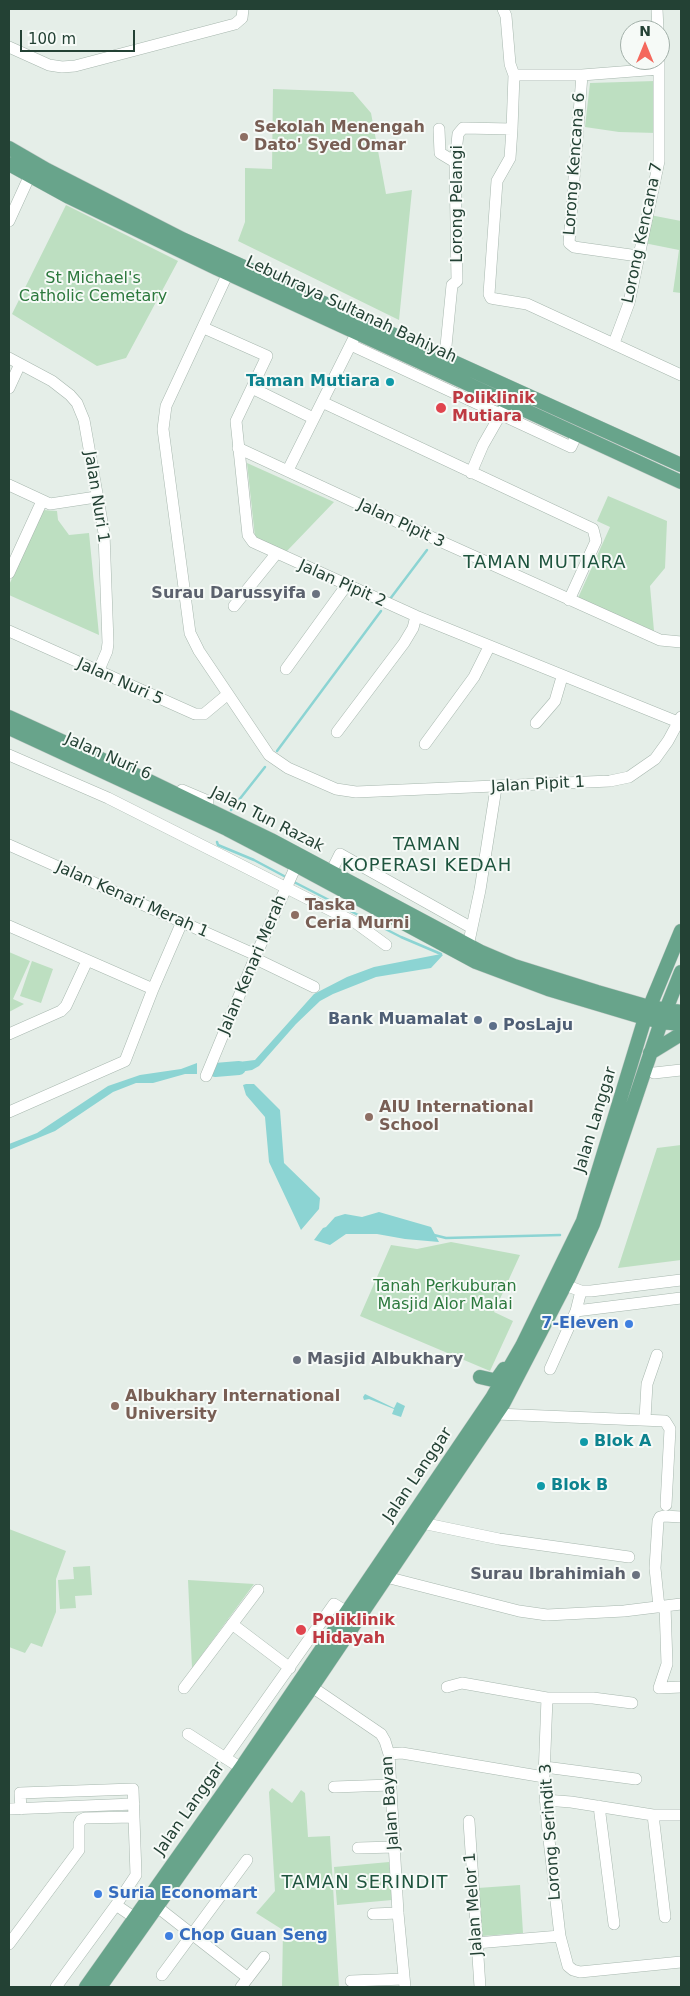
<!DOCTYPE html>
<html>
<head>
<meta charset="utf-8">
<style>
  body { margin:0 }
  #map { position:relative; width:690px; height:1996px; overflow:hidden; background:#e5eee8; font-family:"DejaVu Sans",sans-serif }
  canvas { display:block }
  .frame { position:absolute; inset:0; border:10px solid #234134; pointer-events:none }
  .north { position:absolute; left:620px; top:20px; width:50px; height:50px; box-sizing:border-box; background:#f6faf7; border:1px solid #a2b0a9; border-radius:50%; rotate:0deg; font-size:14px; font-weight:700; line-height:20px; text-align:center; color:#234134 }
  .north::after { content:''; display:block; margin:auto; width:18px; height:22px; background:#f4685d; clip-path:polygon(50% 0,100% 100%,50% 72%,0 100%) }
  .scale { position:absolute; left:20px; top:30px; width:115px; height:22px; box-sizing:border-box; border:2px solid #234134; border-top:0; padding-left:6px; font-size:15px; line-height:18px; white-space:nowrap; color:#234134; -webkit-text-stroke:4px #f6faf7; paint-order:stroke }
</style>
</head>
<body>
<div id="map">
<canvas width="690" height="1996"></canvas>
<div class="frame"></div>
<div class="north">N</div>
<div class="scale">100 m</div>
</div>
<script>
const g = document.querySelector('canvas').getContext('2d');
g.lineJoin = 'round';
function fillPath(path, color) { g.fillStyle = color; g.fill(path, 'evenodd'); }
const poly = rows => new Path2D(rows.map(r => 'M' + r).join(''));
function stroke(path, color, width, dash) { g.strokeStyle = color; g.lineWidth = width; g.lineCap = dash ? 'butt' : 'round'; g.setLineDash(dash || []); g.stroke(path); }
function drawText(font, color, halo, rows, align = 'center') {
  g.font = font + ' "DejaVu Sans",sans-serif'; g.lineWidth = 4; g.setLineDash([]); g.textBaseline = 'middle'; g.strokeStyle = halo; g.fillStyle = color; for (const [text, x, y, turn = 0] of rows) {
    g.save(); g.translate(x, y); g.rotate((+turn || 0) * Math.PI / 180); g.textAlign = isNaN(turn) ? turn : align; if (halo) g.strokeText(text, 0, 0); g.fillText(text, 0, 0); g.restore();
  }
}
const green = poly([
  [655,81,657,133,619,132,585,127,590,83],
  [273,89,353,92,371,113,386,194,412,190,399,320,238,241,245,222,245,168,272,169],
  [66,205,178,261,126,358,97,366,12,314],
  [650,215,681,221,681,293,673,292,679,250,644,243],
  [247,463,334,502,286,552,255,537],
  [608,496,667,521,665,568,650,586,654,631,578,598,610,527,597,521],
  [43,510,57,511,58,520,69,535,89,533,99,635,9,595,9,585],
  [9,952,30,961,13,999,24,1004,9,1012],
  [32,961,53,969,41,1003,20,996],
  [681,1145,681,1260,618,1268,657,1148],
  [451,1242,520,1255,494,1312,513,1321,490,1371,360,1316,391,1245,417,1249],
  [9,1529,66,1551,56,1579,56,1612,42,1647,31,1643,25,1653,9,1647],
  [90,1566,92,1595,75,1596,76,1608,60,1609,58,1580,74,1579,73,1567],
  [188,1580,254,1584,192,1668],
  [272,1788,292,1803,301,1790,305,1793,308,1837,330,1836,339,1987,282,1987,283,1930,256,1913,275,1891,269,1792],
  [389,1862,392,1900,337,1905,334,1867],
  [520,1885,523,1933,482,1936,478,1888]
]);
const water = poly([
  [441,954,443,955,431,968,376,977,333,994,320,1001,296,1024,259,1066,252,1070,220,1075,222,1064,255,1060,314,994,347,977,374,967],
  [197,1063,197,1074,185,1074,153,1083,136,1083,113,1092,55,1131,9,1150,9,1144,37,1133,108,1086,140,1075,181,1069],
  [246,1084,254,1084,280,1110,284,1163,320,1198,319,1209,301,1230,269,1162,265,1117,246,1095,243,1085],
  [379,1212,431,1227,439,1242,405,1239,377,1234,346,1234,330,1245,314,1240,323,1228,326,1227,335,1217,345,1214,362,1217],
  [365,1394,394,1408,397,1402,405,1406,401,1417,392,1414,394,1409,369,1399,364,1400,363,1397]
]);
const stream = poly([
  [390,599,427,550],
  [277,751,381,611],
  [231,810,265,767],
  [217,842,218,845,254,860,284,876],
  [294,882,401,937,441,954],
  [434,1235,446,1238,560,1235]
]);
const river = poly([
  [215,1070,239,1068]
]);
const minor = poly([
  [503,9,506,16,510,64,514,75,512,129,510,158,497,181,489,294,491,298,496,299,527,304,681,375],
  [657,9,658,30],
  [9,47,49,65,62,67,75,66,235,24,242,18,243,9],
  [514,75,582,75,659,69],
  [582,75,569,243,574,247,638,256],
  [439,129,440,153,455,162],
  [9,221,30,175],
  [228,273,166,406,163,429,190,633,199,651,269,755,288,768,336,789,356,792,610,781,629,777,655,759,668,741,681,717],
  [204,328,267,356,236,421,248,535,253,542,416,616,678,722],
  [614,343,629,303,659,161,659,60],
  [351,345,571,447,577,434],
  [9,358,52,381,70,395,77,403,84,420,104,533,108,643,107,651,98,672],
  [440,358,446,346,452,285,457,281,455,162,458,134,463,128,512,129],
  [9,388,20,364],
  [252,388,313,418],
  [322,402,593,529,596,541,569,600],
  [238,448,402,524,660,640,681,642],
  [288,470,353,340],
  [471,473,483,445,503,410],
  [9,485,50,504,96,497],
  [9,573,42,501],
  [234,606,276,554],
  [9,631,195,714,204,714,228,694],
  [286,669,346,586],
  [536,723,555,701,562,677],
  [337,732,404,643,413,628,416,616],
  [425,744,474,677,489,647],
  [9,755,108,798,356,923,386,945],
  [182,790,208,801],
  [9,845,256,955],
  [331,872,340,854,472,928],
  [9,926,153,989],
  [468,946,480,890,496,788],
  [254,958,314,987],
  [9,1034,61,1011,66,1006,87,961],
  [654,1073,681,1070],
  [206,1076,256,955,300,857],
  [9,1112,125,1061,153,989,182,922],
  [565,1285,581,1291,591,1291,681,1280],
  [576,1311,681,1298],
  [550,1369,576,1311,581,1291],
  [496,1414,665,1421,670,1429,666,1505],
  [645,1419,647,1384,657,1355],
  [422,1523,499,1539,629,1557],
  [386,1577,519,1611,547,1615,624,1611,681,1604],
  [665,1606,667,1664,659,1688,681,1687],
  [659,1607,655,1568,658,1521,660,1517,664,1516,681,1517],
  [232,1624,290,1668],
  [312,1687,381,1734,385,1741,389,1754,398,1913,405,1987],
  [447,1687,462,1683,547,1698,593,1698,632,1703],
  [184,1688,258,1590],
  [547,1698,544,1777,547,1822,560,1936,568,1966,573,1970,580,1972,681,1962],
  [188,1734,241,1768],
  [389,1754,402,1753,544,1777],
  [225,1758,334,1604,347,1612],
  [545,1767,636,1779],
  [334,1787,391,1785],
  [545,1800,571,1802,653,1815,681,1815],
  [599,1806,614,1924],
  [9,1809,134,1804],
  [21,1809,20,1793,133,1789,136,1875,116,1905,135,1918],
  [653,1815,665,1917],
  [469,1821,480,1987],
  [358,1848,394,1847],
  [156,1906,248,1978],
  [373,1914,398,1913],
  [476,1943,560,1936],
  [9,1944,79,1850,79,1824,81,1820,85,1818,134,1817],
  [162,1975,247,1860],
  [351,1981,404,1979],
  [56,1987,116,1905],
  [241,1987,264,1957]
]);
const major = poly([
  [9,148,47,170,182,239,681,465],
  [9,164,69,197,216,268,681,482],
  [9,717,147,780,271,840,481,952,514,966,597,992,649,1007,681,1012],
  [9,728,227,829,296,865,476,962,548,989,645,1018,661,1022,681,1024],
  [650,1053,681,1034],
  [480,1377,493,1380,497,1379,504,1369],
  [86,1987,241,1768,492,1398,522,1346,583,1221,645,1018,681,931],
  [100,1987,312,1687,503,1404,568,1279,593,1224,661,1022,681,972]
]);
const markers = [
  [244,137,5,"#8d6e63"],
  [390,382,5,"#0f9aa8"],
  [441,408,6,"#e0444e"],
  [316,594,5,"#6b7280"],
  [295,915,5,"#8d6e63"],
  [478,1020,5,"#5c6f8a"],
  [493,1026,5,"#5c6f8a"],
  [369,1117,5,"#8d6e63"],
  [629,1324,5,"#3f7fe0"],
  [297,1360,5,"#6b7280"],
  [115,1406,5,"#8d6e63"],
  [584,1442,5,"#0f9aa8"],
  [541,1486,5,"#0f9aa8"],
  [636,1575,5,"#6b7280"],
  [301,1630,6,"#e0444e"],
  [98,1894,5,"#3f7fe0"],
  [169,1936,5,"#3f7fe0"]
];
const educationNames = [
  ["Sekolah Menengah",254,128],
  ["Dato' Syed Omar",254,146],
  ["Taska",305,906],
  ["Ceria Murni",305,924],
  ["AIU International",379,1108],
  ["School",379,1126],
  ["Albukhary International",125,1397],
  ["University",125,1415]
];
const streetNames = [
  ["Lorong Kencana 6",575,164,-86],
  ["Lorong Pelangi",458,204,-90],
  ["Lorong Kencana 7",643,233,-78],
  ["Lebuhraya Sultanah Bahiyah",351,310,25],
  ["Jalan Nuri 1",96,497,81],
  ["Jalan Pipit 3",401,524,25],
  ["Jalan Pipit 2",342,584,24],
  ["Jalan Nuri 5",120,682,24],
  ["Jalan Nuri 6",108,757,24],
  ["Jalan Pipit 1",538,785,-3],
  ["Jalan Tun Razak",267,820,27],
  ["Jalan Kenari Merah 1",132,900,24],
  ["Jalan Kenari Merah",253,965,-67],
  ["Jalan Langgar",596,1120,-73],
  ["Jalan Langgar",418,1475,-56],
  ["Jalan Bayan",391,1803,-94],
  ["Jalan Langgar",190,1809,-55],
  ["Lorong Serindit 3",551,1832,-94],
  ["Jalan Melor 1",474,1904,-94]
];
const parkNames = [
  ["St Michael's",93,279],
  ["Catholic Cemetary",93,297],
  ["Tanah Perkuburan",445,1287],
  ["Masjid Alor Malai",445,1305]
];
const cultureNames = [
  ["Taman Mutiara",380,382,"right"],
  ["Blok A",594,1442],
  ["Blok B",551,1486]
];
const healthNames = [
  ["Poliklinik",452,399],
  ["Mutiara",452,417],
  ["Poliklinik",312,1621],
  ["Hidayah",312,1639]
];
const worshipNames = [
  ["Surau Darussyifa",306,594],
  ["Masjid Albukhary",307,1360,"left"],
  ["Surau Ibrahimiah",626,1575]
];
const serviceNames = [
  ["Bank Muamalat",468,1020],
  ["PosLaju",503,1026,"left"]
];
const shopNames = [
  ["7-Eleven",619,1324,"right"],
  ["Suria Economart",108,1894],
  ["Chop Guan Seng",179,1936]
];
const neighbourhoodNames = [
  ["TAMAN MUTIARA",545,563],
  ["TAMAN",427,845],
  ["KOPERASI KEDAH",427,866],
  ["TAMAN SERINDIT",365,1883]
];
fillPath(green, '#bddfc1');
fillPath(water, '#8cd4d3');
stroke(stream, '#8cd4d3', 2.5);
stroke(river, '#8cd4d3', 14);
stroke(minor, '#a7b7ae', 12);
stroke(major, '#c1cac6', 15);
stroke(minor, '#fff', 11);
stroke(major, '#68a48b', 14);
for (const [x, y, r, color] of markers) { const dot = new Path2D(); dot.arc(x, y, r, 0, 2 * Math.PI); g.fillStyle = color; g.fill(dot); stroke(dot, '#f6faf7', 2); }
drawText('bold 16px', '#785e54', '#f6faf7', educationNames, 'left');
drawText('16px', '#234134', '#f6faf7', streetNames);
drawText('16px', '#2c793d', '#f6faf7', parkNames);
drawText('bold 16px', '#0d838f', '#f6faf7', cultureNames, 'left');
drawText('bold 16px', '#be3a42', '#f6faf7', healthNames, 'left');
drawText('bold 16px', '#5b616d', '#f6faf7', worshipNames, 'right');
drawText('bold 16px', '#4e5e75', '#f6faf7', serviceNames, 'right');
drawText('bold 16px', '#366cbe', '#f6faf7', shopNames, 'left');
g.letterSpacing = '1px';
drawText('18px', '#1e543e', '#f6faf7', neighbourhoodNames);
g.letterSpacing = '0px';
</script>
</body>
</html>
